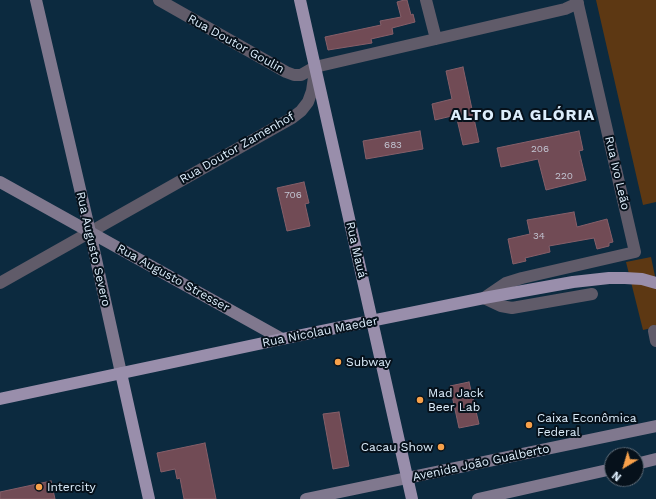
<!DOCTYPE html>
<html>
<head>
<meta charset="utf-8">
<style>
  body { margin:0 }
  #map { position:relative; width:656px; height:499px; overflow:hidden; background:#0c2a3f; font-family:"Work Sans",sans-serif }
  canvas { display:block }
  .north { position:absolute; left:604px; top:447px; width:40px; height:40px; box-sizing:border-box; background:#06111b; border:1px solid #5c6975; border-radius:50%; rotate:218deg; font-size:11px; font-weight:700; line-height:16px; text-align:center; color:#ddeefc }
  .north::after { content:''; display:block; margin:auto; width:14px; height:18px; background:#f8a14a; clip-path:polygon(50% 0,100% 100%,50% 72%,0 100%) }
</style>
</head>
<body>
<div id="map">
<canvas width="656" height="499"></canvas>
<div class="north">N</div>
</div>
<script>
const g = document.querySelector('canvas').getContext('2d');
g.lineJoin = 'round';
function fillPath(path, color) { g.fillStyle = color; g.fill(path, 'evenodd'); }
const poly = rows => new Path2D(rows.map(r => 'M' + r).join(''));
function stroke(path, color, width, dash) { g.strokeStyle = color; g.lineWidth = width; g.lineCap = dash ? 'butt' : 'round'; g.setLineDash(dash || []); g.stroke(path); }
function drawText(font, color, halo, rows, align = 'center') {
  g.font = font + ' "Work Sans",sans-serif'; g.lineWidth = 4; g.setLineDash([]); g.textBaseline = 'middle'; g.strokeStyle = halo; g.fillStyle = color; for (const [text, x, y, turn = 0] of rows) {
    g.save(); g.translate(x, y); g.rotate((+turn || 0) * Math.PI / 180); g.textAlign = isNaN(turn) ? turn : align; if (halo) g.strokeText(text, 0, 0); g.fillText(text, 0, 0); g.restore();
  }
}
const green = poly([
  [596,0,656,0,656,202,643,205],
  [651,257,656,281,656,327,643,330,626,262]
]);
const building = poly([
  [404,0,407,0,411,15,413,14,415,22,392,28,393,34,371,39,372,43,328,50,325,37,381,25,380,21,401,17,397,2,404,0],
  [463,67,479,142,463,145,456,115,435,120,432,104,452,99,446,71,463,67],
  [420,131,423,149,366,159,363,141,420,131],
  [579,131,583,150,579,151,586,180,546,190,538,159,501,167,497,148,579,131],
  [304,182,309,203,305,204,310,226,287,231,277,188,304,182],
  [574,212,577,227,607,219,613,242,609,243,609,246,597,249,594,238,549,246,550,252,525,258,526,261,513,264,508,239,530,234,527,220,574,212],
  [469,382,479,424,459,428,450,386,469,382],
  [339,412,349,466,333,469,323,414,339,412],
  [205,443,216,499,184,499,180,478,177,479,175,469,161,472,157,453,205,443],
  [51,481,55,499,0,499,0,492,51,481]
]);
const street = poly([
  [159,0,286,72,294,75,301,75,315,67,565,9,578,3],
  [426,0,436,39],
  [0,283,292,118,301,111,308,102,312,91,315,70],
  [484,298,506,283,522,278,635,252,577,0],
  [484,298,501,306,512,308,592,294],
  [654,331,656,341]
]);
const secondary = poly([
  [36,0,90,232,121,373],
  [0,182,282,339],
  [636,464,656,459],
  [306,499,656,426],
  [478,499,612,469]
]);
const primary = poly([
  [300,0,412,499],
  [121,373,149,499],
  [0,399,282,339,484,298,573,282,609,278,625,278,642,279,656,283]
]);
const markers = [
  [338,362,4,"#f8a14a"],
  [420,400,4,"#f8a14a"],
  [529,425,4,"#f8a14a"],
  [441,447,4,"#f8a14a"],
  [39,487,4,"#f8a14a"]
];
const numberNames = [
  ["683",393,145],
  ["206",540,149],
  ["220",564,176],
  ["706",293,195],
  ["34",539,236]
];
const streetNames = [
  ["Rua Doutor Goulin",236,44,29],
  ["Rua Doutor Zamenhof",237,148,-30],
  ["Rua Ivo Leão",617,173,77],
  ["Rua Augusto Severo",93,249,77],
  ["Rua Mauá",356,250,77],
  ["Rua Augusto Stresser",173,278,29],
  ["Rua Nicolau Maeder",320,332,-11],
  ["Avenida João Gualberto",481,463,-12]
];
const poiNames = [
  ["Subway",346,362],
  ["Mad Jack",428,393],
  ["Beer Lab",428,407],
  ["Caixa Econômica",537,418],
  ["Federal",537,432],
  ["Cacau Show",433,447,"right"],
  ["Intercity",47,487]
];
const districtNames = [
  ["ALTO DA GLÓRIA",523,115]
];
fillPath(green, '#5d3813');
fillPath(building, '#714b55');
stroke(building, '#865f69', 1);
stroke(street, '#605b69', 12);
stroke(secondary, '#80788e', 12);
stroke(primary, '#998eab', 12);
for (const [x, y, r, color] of markers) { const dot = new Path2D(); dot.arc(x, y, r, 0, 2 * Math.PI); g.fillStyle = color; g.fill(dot); stroke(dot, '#06111b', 1.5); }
drawText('10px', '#c2c5d2', null, numberNames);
drawText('12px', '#ddeefc', '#06111b', streetNames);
drawText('12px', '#ddeefc', '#06111b', poiNames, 'left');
g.letterSpacing = '1px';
drawText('bold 16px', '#ddeefc', '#06111b', districtNames);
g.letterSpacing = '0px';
</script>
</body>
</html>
